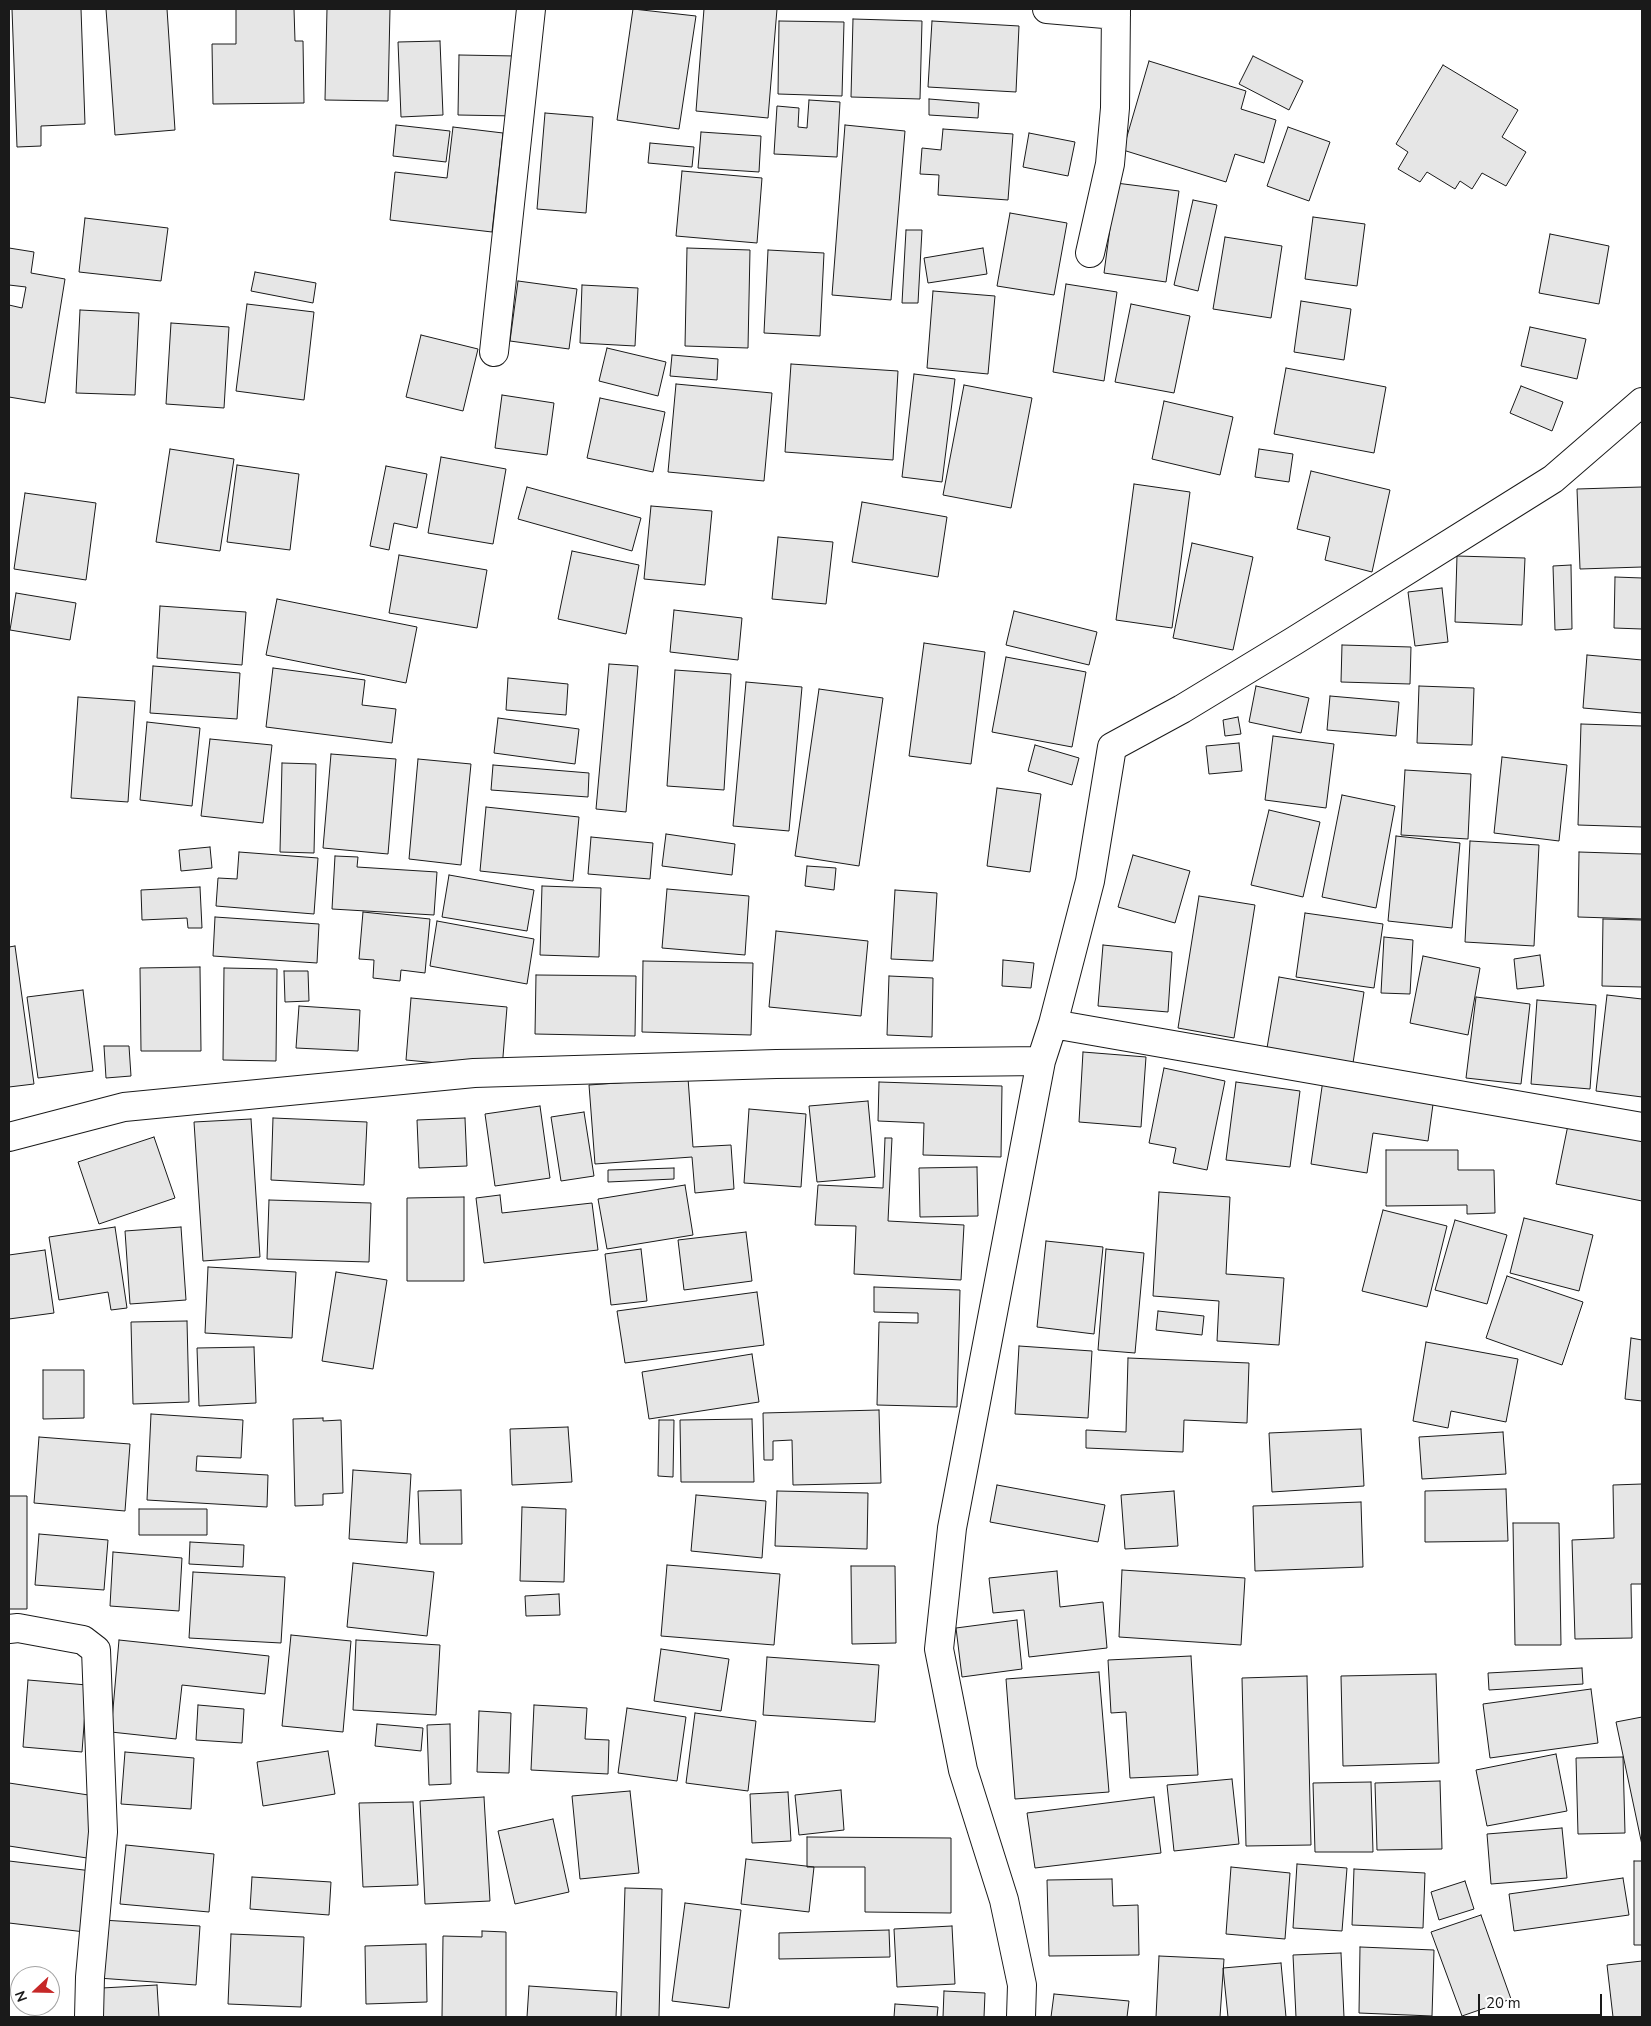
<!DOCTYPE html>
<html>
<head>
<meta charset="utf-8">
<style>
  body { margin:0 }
  #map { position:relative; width:1651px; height:2026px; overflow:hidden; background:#fff; font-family:"Nunito Sans",sans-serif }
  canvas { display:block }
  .frame { position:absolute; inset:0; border:10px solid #1a1a1a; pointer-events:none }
  .north { position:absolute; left:10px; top:1966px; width:50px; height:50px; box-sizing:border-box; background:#fff; border:1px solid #a3a3a3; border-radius:50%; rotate:249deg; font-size:14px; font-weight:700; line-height:20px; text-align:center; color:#1a1a1a }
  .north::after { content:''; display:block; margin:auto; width:18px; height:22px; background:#c62828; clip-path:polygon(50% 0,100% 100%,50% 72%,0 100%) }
  .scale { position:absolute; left:1478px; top:1994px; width:124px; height:22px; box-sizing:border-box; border:2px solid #1a1a1a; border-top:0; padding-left:6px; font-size:15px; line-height:18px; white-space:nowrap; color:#1a1a1a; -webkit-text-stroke:4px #fff; paint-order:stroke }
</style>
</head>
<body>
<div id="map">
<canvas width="1651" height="2026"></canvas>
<div class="frame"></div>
<div class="north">N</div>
<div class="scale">20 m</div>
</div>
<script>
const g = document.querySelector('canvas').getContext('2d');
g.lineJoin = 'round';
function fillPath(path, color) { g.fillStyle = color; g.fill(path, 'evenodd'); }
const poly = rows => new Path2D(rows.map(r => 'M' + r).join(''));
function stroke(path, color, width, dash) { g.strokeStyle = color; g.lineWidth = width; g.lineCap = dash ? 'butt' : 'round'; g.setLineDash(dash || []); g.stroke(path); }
const building = poly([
  [12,9,81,9,85,124,41,126,41,146,17,147,12,9],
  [106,9,167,9,175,130,115,135,106,9],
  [236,9,294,9,295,41,303,41,304,103,213,104,212,44,236,44,236,9],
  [327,9,390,9,388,101,325,100,327,9],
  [633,9,696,16,679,129,617,120,633,9],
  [704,9,777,9,768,118,696,111,704,9],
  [853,19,922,21,920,99,851,97,853,19],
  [779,21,844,22,842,96,778,94,779,21],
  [932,21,1019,26,1016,92,928,87,932,21],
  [440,41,443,115,401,117,398,42,440,41],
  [459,55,516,56,515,116,458,115,459,55],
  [1253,56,1303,81,1289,110,1239,84,1253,56],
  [1149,61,1246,91,1241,109,1276,120,1264,163,1235,154,1226,182,1123,150,1149,61],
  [1443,65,1518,110,1502,137,1526,152,1506,186,1482,173,1472,189,1460,181,1455,189,1427,172,1420,182,1398,169,1408,152,1396,144,1443,65],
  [929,99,979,103,978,118,929,115,929,99],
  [809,100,840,102,837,157,774,154,777,106,799,108,798,127,807,128,809,100],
  [545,113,593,117,586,213,537,209,545,113],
  [396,125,450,131,446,162,393,156,396,125],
  [845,125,905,131,891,300,832,295,845,125],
  [453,127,503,133,492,232,390,220,395,172,447,178,453,127],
  [1288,127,1330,142,1309,201,1267,186,1288,127],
  [943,129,1013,134,1008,200,938,195,939,175,920,174,922,148,941,150,943,129],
  [701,132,761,136,759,172,698,168,701,132],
  [1029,133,1075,142,1068,176,1023,167,1029,133],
  [650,143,694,147,692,167,648,163,650,143],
  [682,171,762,178,757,243,676,236,682,171],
  [1116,183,1179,191,1166,282,1104,273,1116,183],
  [1193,200,1217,205,1198,291,1174,285,1193,200],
  [1010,213,1067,223,1054,295,997,286,1010,213],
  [1313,217,1365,224,1357,286,1305,279,1313,217],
  [85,218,168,228,161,281,79,272,85,218],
  [906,230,922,230,918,303,902,303,906,230],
  [1550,234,1609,246,1599,304,1539,293,1550,234],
  [1225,237,1282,246,1271,318,1213,309,1225,237],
  [9,248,34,252,31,273,65,279,45,403,9,397,9,305,22,308,26,287,9,285,9,248],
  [687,248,750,250,748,348,685,346,687,248],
  [983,248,987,274,928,283,924,258,983,248],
  [768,250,824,253,820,336,764,333,768,250],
  [255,272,316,283,313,303,251,291,255,272],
  [518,281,577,289,569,349,510,341,518,281],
  [1066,284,1117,292,1104,381,1053,372,1066,284],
  [582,285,638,288,635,346,580,343,582,285],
  [933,291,995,296,988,374,927,368,933,291],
  [1301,301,1351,309,1344,360,1294,352,1301,301],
  [247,304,314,312,304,400,236,391,247,304],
  [1131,304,1190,316,1174,393,1115,382,1131,304],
  [80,310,139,313,135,395,76,393,80,310],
  [171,323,229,327,224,408,166,404,171,323],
  [1530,327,1586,339,1577,379,1521,366,1530,327],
  [421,335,478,349,463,411,406,397,421,335],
  [607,348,666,362,658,396,599,381,607,348],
  [672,355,718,359,717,380,670,376,672,355],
  [791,364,898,371,893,460,785,452,791,364],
  [1286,368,1386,387,1374,453,1274,434,1286,368],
  [914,374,955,379,942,482,902,477,914,374],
  [676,384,772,393,764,481,668,472,676,384],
  [964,385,1032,398,1011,508,943,495,964,385],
  [1521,386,1563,402,1552,431,1510,413,1521,386],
  [502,395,554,403,547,455,495,448,502,395],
  [600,398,665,412,653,472,587,458,600,398],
  [1164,401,1233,417,1220,475,1152,459,1164,401],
  [170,449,234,459,220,551,156,542,170,449],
  [1259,449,1293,454,1289,482,1255,477,1259,449],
  [441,457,506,469,493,544,428,533,441,457],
  [237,465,299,474,290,550,227,542,237,465],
  [386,466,427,474,417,528,394,523,389,550,370,546,386,466],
  [1311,471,1390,490,1372,572,1325,560,1330,537,1297,529,1311,471],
  [1134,484,1190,492,1172,628,1116,620,1134,484],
  [527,487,641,518,632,551,518,519,527,487],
  [1642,487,1642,567,1580,569,1577,489,1642,487],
  [25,493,96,503,86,580,14,569,25,493],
  [862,502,947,517,938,577,852,562,862,502],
  [651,506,712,511,705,585,644,579,651,506],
  [778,537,833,542,826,604,772,599,778,537],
  [1192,543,1253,557,1233,650,1173,638,1192,543],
  [572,551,639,565,626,634,558,619,572,551],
  [399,555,487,570,477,628,389,613,399,555],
  [1457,556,1525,558,1522,625,1455,622,1457,556],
  [1571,565,1572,629,1555,630,1553,566,1571,565],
  [1615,577,1642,578,1642,629,1614,628,1615,577],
  [1442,588,1448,642,1415,646,1408,592,1442,588],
  [16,593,76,603,70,640,10,630,16,593],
  [277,599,417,627,406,683,266,655,277,599],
  [160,606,246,612,242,665,157,658,160,606],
  [674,610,742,618,738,660,670,652,674,610],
  [1014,611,1097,632,1089,665,1006,645,1014,611],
  [924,643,985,652,971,764,909,756,924,643],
  [1342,645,1411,647,1410,684,1341,682,1342,645],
  [1587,655,1642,660,1642,713,1583,708,1587,655],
  [1006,657,1086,672,1072,747,992,732,1006,657],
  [609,664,638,666,626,812,596,809,609,664],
  [153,666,240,673,237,719,150,713,153,666],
  [273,668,365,680,362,705,396,709,392,743,266,727,273,668],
  [675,670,731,674,724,790,667,786,675,670],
  [508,678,568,684,566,715,506,710,508,678],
  [746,682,802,687,789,831,733,826,746,682],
  [1256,686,1309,698,1301,733,1249,722,1256,686],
  [1419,686,1474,688,1472,745,1417,743,1419,686],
  [819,689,883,698,859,866,795,856,819,689],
  [1330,696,1399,702,1396,736,1327,730,1330,696],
  [78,697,135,701,128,802,71,798,78,697],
  [1238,717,1241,734,1225,736,1223,720,1238,717],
  [498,718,579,729,575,764,494,753,498,718],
  [147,722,200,728,192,806,140,800,147,722],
  [1581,724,1642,726,1642,827,1578,825,1581,724],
  [1273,736,1334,744,1326,808,1265,800,1273,736],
  [210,739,272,745,263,823,201,816,210,739],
  [1239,743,1242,771,1209,774,1206,746,1239,743],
  [1035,745,1079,758,1072,785,1028,771,1035,745],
  [331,754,396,759,388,854,323,848,331,754],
  [1502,757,1567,765,1559,841,1494,833,1502,757],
  [418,759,471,764,461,865,409,859,418,759],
  [282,763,316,764,314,853,280,852,282,763],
  [493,765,589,773,588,797,491,790,493,765],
  [1405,770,1471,774,1468,839,1401,835,1405,770],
  [997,788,1041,794,1030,872,987,866,997,788],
  [1342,795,1395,806,1376,908,1322,897,1342,795],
  [486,807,579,817,573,881,480,871,486,807],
  [1269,810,1320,822,1303,897,1251,885,1269,810],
  [666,834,735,844,732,875,662,866,666,834],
  [1396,836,1460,843,1452,928,1388,921,1396,836],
  [591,837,653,843,650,879,588,874,591,837],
  [1470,841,1539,845,1534,946,1465,942,1470,841],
  [210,847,212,868,181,871,179,850,210,847],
  [239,852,318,858,314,914,216,906,218,878,237,879,239,852],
  [1579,852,1642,854,1642,919,1578,917,1579,852],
  [1133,855,1190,871,1175,923,1118,907,1133,855],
  [335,856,358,857,357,867,437,872,434,915,332,909,335,856],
  [807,866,836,868,834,890,805,886,807,866],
  [449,875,534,890,527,931,442,917,449,875],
  [542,886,601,888,599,957,540,955,542,886],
  [200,887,202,928,188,928,187,918,142,920,141,890,200,887],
  [667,889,749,896,745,955,662,948,667,889],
  [895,890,937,893,933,961,891,959,895,890],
  [1199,896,1255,905,1234,1038,1178,1028,1199,896],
  [363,912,430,919,425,973,401,970,400,981,373,978,374,960,359,959,363,912],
  [1305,913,1383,924,1374,988,1296,977,1305,913],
  [215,917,319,924,317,963,213,956,215,917],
  [1603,919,1642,920,1642,987,1602,986,1603,919],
  [437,921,534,939,527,984,430,966,437,921],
  [776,931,868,941,861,1016,769,1007,776,931],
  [1384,937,1413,940,1410,994,1381,993,1384,937],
  [1103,945,1172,952,1168,1012,1098,1006,1103,945],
  [15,946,34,1084,9,1087,9,947,15,946],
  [1540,955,1544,986,1517,989,1514,959,1540,955],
  [1423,956,1480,968,1468,1035,1410,1023,1423,956],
  [1003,960,1034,963,1031,988,1002,986,1003,960],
  [643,961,753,963,751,1035,642,1032,643,961],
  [200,967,201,1051,141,1051,140,968,200,967],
  [224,968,277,969,276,1061,223,1060,224,968],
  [284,971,308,971,309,1001,285,1002,284,971],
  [536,975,636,976,635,1036,535,1034,536,975],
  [889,976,933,978,932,1037,887,1035,889,976],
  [1279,977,1364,992,1353,1063,1267,1048,1279,977],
  [83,990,93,1071,38,1078,27,997,83,990],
  [1607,995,1642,999,1642,1097,1596,1091,1607,995],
  [1476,997,1530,1004,1521,1084,1466,1078,1476,997],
  [411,998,507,1007,502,1069,406,1060,411,998],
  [1537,1000,1596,1005,1590,1089,1531,1084,1537,1000],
  [299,1006,360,1010,358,1051,296,1048,299,1006],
  [104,1046,129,1046,131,1076,106,1078,104,1046],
  [1083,1052,1146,1057,1141,1127,1079,1122,1083,1052],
  [1164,1068,1225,1081,1207,1170,1173,1163,1176,1148,1149,1143,1164,1068],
  [688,1078,693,1147,731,1145,734,1189,695,1193,692,1157,595,1164,589,1085,688,1078],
  [1323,1080,1434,1097,1428,1141,1373,1133,1367,1173,1311,1164,1323,1080],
  [879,1082,1002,1086,1001,1157,923,1155,924,1123,878,1121,879,1082],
  [1236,1082,1300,1091,1290,1167,1226,1160,1236,1082],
  [868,1101,875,1177,817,1182,809,1106,868,1101],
  [540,1106,550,1178,495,1186,485,1114,540,1106],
  [749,1109,806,1114,801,1187,744,1183,749,1109],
  [584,1112,594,1176,561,1181,551,1117,584,1112],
  [273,1118,367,1122,364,1185,271,1180,273,1118],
  [465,1118,467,1166,419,1168,417,1120,465,1118],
  [251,1119,260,1257,203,1261,194,1122,251,1119],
  [1568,1125,1642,1139,1642,1201,1556,1184,1568,1125],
  [154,1137,175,1198,99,1224,78,1162,154,1137],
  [885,1138,892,1138,888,1221,964,1225,961,1280,854,1274,856,1226,815,1225,818,1185,883,1188,885,1138],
  [1386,1150,1458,1150,1458,1170,1494,1170,1495,1213,1467,1214,1467,1205,1386,1206,1386,1150],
  [977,1167,978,1216,920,1217,919,1168,977,1167],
  [674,1168,674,1179,608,1182,608,1170,674,1168],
  [685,1185,693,1235,607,1249,598,1199,685,1185],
  [1159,1192,1230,1197,1226,1274,1284,1278,1279,1345,1217,1341,1219,1301,1153,1296,1159,1192],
  [500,1195,502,1213,592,1203,598,1250,484,1263,476,1198,500,1195],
  [464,1197,464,1281,407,1281,407,1198,464,1197],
  [269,1200,371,1203,369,1262,267,1259,269,1200],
  [1383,1210,1447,1226,1427,1307,1362,1291,1383,1210],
  [1524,1218,1593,1235,1579,1291,1510,1273,1524,1218],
  [1455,1220,1507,1235,1487,1304,1435,1290,1455,1220],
  [115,1227,127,1308,111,1310,108,1292,59,1300,49,1237,115,1227],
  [181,1227,186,1300,130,1304,125,1231,181,1227],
  [746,1232,752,1281,684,1290,678,1240,746,1232],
  [1046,1241,1103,1247,1094,1334,1037,1327,1046,1241],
  [641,1249,647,1301,611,1305,605,1254,641,1249],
  [1106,1249,1144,1253,1135,1353,1098,1350,1106,1249],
  [45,1250,54,1313,9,1319,9,1255,45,1250],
  [208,1267,296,1272,292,1338,205,1333,208,1267],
  [336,1272,387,1280,373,1369,322,1361,336,1272],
  [1507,1276,1583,1302,1562,1365,1486,1338,1507,1276],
  [874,1287,960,1290,957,1407,877,1405,879,1322,918,1323,918,1313,874,1312,874,1287],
  [757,1292,764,1345,625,1363,617,1311,757,1292],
  [1158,1311,1204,1316,1202,1335,1156,1330,1158,1311],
  [187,1321,189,1402,133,1404,131,1322,187,1321],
  [1631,1338,1642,1340,1642,1401,1625,1399,1631,1338],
  [1426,1342,1518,1359,1506,1422,1451,1411,1448,1428,1413,1421,1426,1342],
  [1019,1346,1092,1351,1088,1418,1015,1414,1019,1346],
  [254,1347,256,1403,199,1406,197,1348,254,1347],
  [752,1354,759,1402,649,1419,642,1372,752,1354],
  [1128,1358,1249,1363,1247,1423,1184,1420,1183,1452,1086,1448,1086,1430,1126,1432,1128,1358],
  [43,1370,84,1370,84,1418,43,1419,43,1370],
  [879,1410,881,1483,793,1485,792,1440,773,1441,773,1460,764,1460,763,1413,879,1410],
  [151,1414,243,1420,241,1458,197,1456,196,1471,268,1475,267,1507,147,1500,151,1414],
  [323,1418,323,1421,341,1420,343,1493,323,1494,323,1505,295,1506,293,1419,323,1418],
  [752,1419,754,1482,681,1482,680,1420,752,1419],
  [659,1420,674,1420,673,1477,658,1476,659,1420],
  [568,1427,572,1482,512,1485,510,1429,568,1427],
  [1361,1429,1364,1486,1272,1492,1269,1433,1361,1429],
  [1503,1432,1506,1474,1422,1479,1419,1437,1503,1432],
  [39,1437,130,1444,125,1511,34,1503,39,1437],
  [353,1470,411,1474,407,1543,349,1539,353,1470],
  [1642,1484,1642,1584,1631,1584,1632,1638,1575,1639,1572,1540,1614,1538,1613,1485,1642,1484],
  [997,1485,1105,1505,1098,1542,990,1522,997,1485],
  [1506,1489,1508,1541,1425,1542,1425,1491,1506,1489],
  [461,1490,462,1544,420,1544,418,1491,461,1490],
  [777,1491,868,1493,867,1549,775,1546,777,1491],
  [1174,1491,1178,1546,1125,1549,1121,1495,1174,1491],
  [696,1495,766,1501,762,1558,691,1551,696,1495],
  [9,1496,27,1496,27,1609,9,1609,9,1496],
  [1361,1502,1363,1567,1255,1571,1253,1506,1361,1502],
  [522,1507,566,1509,564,1582,520,1581,522,1507],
  [139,1509,207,1509,207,1535,139,1535,139,1509],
  [1513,1523,1559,1523,1561,1645,1515,1645,1513,1523],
  [39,1534,108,1540,104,1590,35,1585,39,1534],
  [190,1542,244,1545,243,1567,189,1564,190,1542],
  [113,1552,182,1558,179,1611,110,1606,113,1552],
  [353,1563,434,1572,427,1636,347,1627,353,1563],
  [667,1565,780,1574,774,1645,661,1636,667,1565],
  [851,1566,895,1566,896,1643,852,1644,851,1566],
  [1122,1570,1245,1578,1241,1645,1119,1637,1122,1570],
  [1057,1571,1060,1607,1103,1602,1107,1648,1029,1657,1024,1610,993,1613,989,1578,1057,1571],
  [193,1572,285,1577,281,1643,189,1638,193,1572],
  [559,1594,560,1615,526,1616,525,1596,559,1594],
  [1017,1620,1022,1669,962,1677,956,1628,1017,1620],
  [291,1635,351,1641,343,1732,282,1726,291,1635],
  [119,1640,269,1656,265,1694,182,1685,176,1739,111,1732,119,1640],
  [356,1640,440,1645,436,1715,353,1710,356,1640],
  [661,1649,729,1659,721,1711,654,1701,661,1649],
  [1191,1656,1198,1775,1130,1778,1126,1712,1111,1713,1108,1660,1191,1656],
  [767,1657,879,1665,875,1722,763,1715,767,1657],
  [1582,1668,1583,1684,1489,1690,1488,1673,1582,1668],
  [1099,1672,1109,1792,1015,1799,1006,1679,1099,1672],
  [1436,1674,1439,1763,1343,1766,1341,1676,1436,1674],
  [1307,1676,1311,1845,1246,1846,1242,1678,1307,1676],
  [28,1680,87,1685,82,1752,23,1747,28,1680],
  [1591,1689,1598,1743,1490,1758,1483,1704,1591,1689],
  [198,1705,244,1709,242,1743,196,1740,198,1705],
  [534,1705,587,1708,585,1739,609,1740,608,1774,531,1770,534,1705],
  [627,1708,686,1717,677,1781,618,1773,627,1708],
  [479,1711,511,1713,509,1773,477,1772,479,1711],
  [695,1713,756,1721,748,1791,686,1783,695,1713],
  [1642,1717,1642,1845,1616,1722,1642,1717],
  [377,1724,423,1728,421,1751,375,1746,377,1724],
  [450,1724,451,1784,429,1785,427,1725,450,1724],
  [328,1751,335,1794,263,1806,257,1762,328,1751],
  [125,1752,194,1758,191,1809,121,1804,125,1752],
  [1556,1754,1567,1811,1487,1826,1476,1770,1556,1754],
  [1623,1757,1625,1833,1578,1834,1576,1758,1623,1757],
  [1232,1779,1239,1844,1174,1851,1167,1785,1232,1779],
  [1440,1781,1442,1849,1377,1850,1375,1783,1440,1781],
  [1371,1782,1373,1852,1315,1852,1313,1783,1371,1782],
  [9,1783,95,1796,87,1858,9,1846,9,1783],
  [841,1790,844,1830,799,1835,795,1795,841,1790],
  [630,1791,639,1873,580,1879,572,1796,630,1791],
  [788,1792,791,1841,752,1843,750,1794,788,1792],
  [484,1797,490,1901,425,1904,420,1801,484,1797],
  [1154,1797,1161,1853,1035,1868,1027,1813,1154,1797],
  [413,1802,418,1885,363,1887,359,1803,413,1802],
  [553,1819,569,1892,515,1904,498,1831,553,1819],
  [1562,1828,1567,1878,1491,1884,1487,1834,1562,1828],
  [807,1837,951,1838,951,1913,865,1912,865,1867,807,1867,807,1837],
  [126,1845,214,1854,209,1912,120,1904,126,1845],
  [746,1859,814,1867,809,1912,741,1904,746,1859],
  [9,1861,92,1871,85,1932,9,1923,9,1861],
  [1634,1861,1642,1861,1642,1945,1634,1945,1634,1861],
  [1297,1864,1347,1868,1342,1931,1293,1928,1297,1864],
  [1231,1867,1290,1873,1285,1939,1226,1934,1231,1867],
  [1354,1869,1425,1873,1423,1928,1352,1925,1354,1869],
  [252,1877,331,1882,329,1915,250,1909,252,1877],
  [1623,1878,1629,1915,1514,1931,1509,1894,1623,1878],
  [1112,1879,1113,1906,1138,1905,1139,1955,1049,1956,1047,1880,1112,1879],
  [1465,1881,1474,1909,1439,1920,1431,1892,1465,1881],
  [625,1888,662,1889,659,2017,621,2017,625,1888],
  [685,1903,741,1910,729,2008,672,2001,685,1903],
  [1481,1915,1511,1999,1462,2016,1431,1932,1481,1915],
  [102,1920,200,1926,196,1985,98,1978,102,1920],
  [952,1926,955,1984,897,1987,894,1929,952,1926],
  [889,1930,890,1957,779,1959,779,1933,889,1930],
  [482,1931,506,1932,506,2017,442,2017,443,1936,482,1937,482,1931],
  [231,1934,304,1937,301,2007,228,2004,231,1934],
  [426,1944,427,2002,366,2004,365,1946,426,1944],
  [1360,1947,1434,1950,1432,2016,1359,2013,1360,1947],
  [1341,1953,1344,2017,1296,2017,1293,1955,1341,1953],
  [1159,1956,1224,1959,1220,2017,1156,2017,1159,1956],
  [1642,1961,1642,2017,1613,2017,1607,1965,1642,1961],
  [1281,1963,1286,2017,1228,2017,1223,1968,1281,1963],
  [157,1985,159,2017,103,2017,102,1988,157,1985],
  [529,1986,617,1992,616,2017,527,2017,529,1986],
  [944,1991,985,1993,984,2017,943,2017,944,1991],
  [1054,1994,1129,2001,1127,2017,1051,2017,1054,1994],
  [895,2004,938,2007,937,2017,894,2017,895,2004]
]);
const minor = poly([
  [1047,9,1116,15],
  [1090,253,1110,164,1115,108,1116,9],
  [494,352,531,9],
  [1053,1024,1642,1127],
  [9,1137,124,1107,474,1073,776,1064,1041,1061],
  [9,1629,18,1628,83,1640,96,1650,103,1832,90,1977,89,2017],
  [1021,2017,1022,1985,1004,1900,963,1770,939,1649,952,1528,1041,1061,1053,1024,1090,881,1112,747,1182,709,1294,641,1553,479,1642,402]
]);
fillPath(building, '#e6e6e6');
stroke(building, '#1a1a1a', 1);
stroke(minor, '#1a1a1a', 30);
stroke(minor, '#fff', 28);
</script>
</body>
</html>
